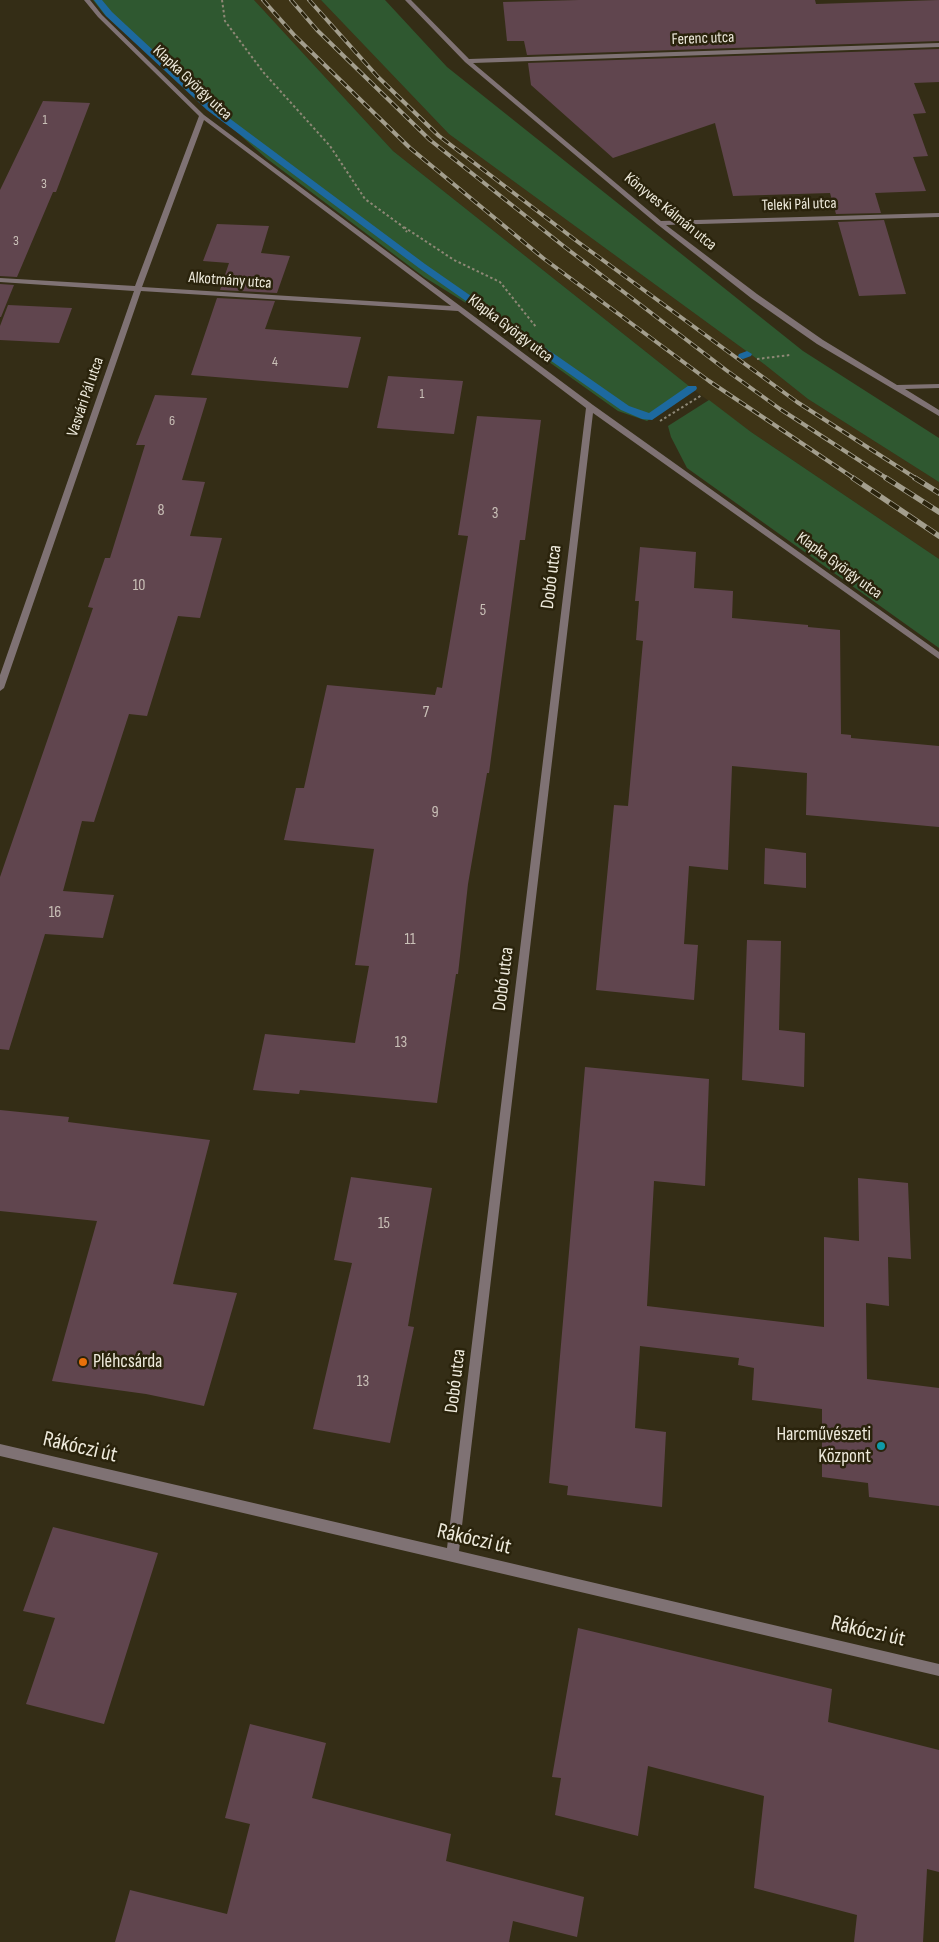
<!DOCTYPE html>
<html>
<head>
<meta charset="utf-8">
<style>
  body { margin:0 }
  canvas { display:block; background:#342d16 }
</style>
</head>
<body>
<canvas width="939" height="1942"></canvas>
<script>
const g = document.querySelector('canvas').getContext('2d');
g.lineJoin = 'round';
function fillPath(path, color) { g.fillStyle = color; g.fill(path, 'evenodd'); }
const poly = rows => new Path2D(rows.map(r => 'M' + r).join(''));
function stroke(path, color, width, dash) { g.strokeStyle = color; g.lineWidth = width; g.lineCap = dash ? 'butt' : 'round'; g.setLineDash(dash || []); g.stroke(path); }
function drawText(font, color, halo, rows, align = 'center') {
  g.font = font + ' "Sofia Sans Condensed",sans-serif'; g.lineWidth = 5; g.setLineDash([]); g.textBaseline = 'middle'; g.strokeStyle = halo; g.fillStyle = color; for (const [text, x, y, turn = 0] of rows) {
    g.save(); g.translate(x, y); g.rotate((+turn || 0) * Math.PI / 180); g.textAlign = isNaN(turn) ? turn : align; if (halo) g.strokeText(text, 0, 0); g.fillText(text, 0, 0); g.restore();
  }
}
const built = poly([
  [254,0,321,0,449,134,764,364,808,399,939,482,939,559,751,432,694,390,393,151]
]);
const green = poly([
  [93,0,254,0,393,151,694,390,647,421,618,411,466,303,424,277,266,158,104,14],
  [321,0,385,0,447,67,803,351,939,438,939,482,808,399,764,364,449,134],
  [709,400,751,432,939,559,939,648,687,468,671,437,668,426]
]);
const stream = poly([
  [94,0,102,0,112,12,213,106,425,264,629,406,649,413,688,386,696,386,697,388,696,390,652,420,642,419,621,410,419,268,207,110,106,16,94,0],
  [747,351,752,354,751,356,743,359,739,358,738,356,739,354,747,351]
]);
const building = poly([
  [579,0,815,0,816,4,939,0,939,41,527,55,524,41,507,41,503,2],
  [939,49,939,82,914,83,926,113,913,114,928,156,913,157,926,191,875,193,881,213,836,214,830,193,733,196,715,123,613,158,531,85,528,63],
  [43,101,90,103,56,192,53,192,17,277,0,276,0,190],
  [884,220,906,294,859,296,838,222],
  [217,224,269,226,261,253,290,256,277,293,220,290,229,263,203,261],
  [0,284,14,285,1,317,0,317],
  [217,298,275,301,265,329,361,337,348,388,191,375],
  [8,305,72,308,59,343,0,340,0,326],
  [388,376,463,381,454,434,377,428],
  [155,395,207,398,182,480,205,482,190,536,222,538,200,618,178,616,147,716,129,714,94,822,82,821,63,891,114,895,103,938,45,934,9,1050,0,1049,0,877,93,608,88,607,105,558,110,558,145,445,136,445],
  [477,416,541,420,525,540,520,540,489,773,487,773,468,884,458,974,456,974,437,1103,300,1090,299,1094,253,1090,265,1034,355,1043,369,966,355,965,374,849,284,840,296,788,304,788,327,685,435,695,437,687,442,688,468,536,458,535],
  [640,547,696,552,694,588,733,591,732,618,808,625,808,627,840,630,841,734,851,735,851,738,939,746,939,827,806,815,807,773,732,766,728,870,689,866,684,944,698,945,694,1000,596,990,614,805,628,806,643,641,636,640,639,601,635,601],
  [765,848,806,853,806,888,764,884],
  [747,940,781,941,779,1030,805,1033,804,1087,742,1080],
  [585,1067,709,1079,705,1186,654,1181,647,1306,824,1327,824,1237,859,1241,858,1178,908,1183,911,1259,888,1257,889,1306,866,1303,867,1379,939,1388,939,1506,869,1497,868,1483,822,1477,822,1409,752,1400,754,1368,738,1365,739,1358,640,1346,635,1428,666,1432,662,1507,567,1495,568,1486,549,1483],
  [0,1110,69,1117,68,1122,210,1140,173,1284,237,1293,204,1406,146,1394,52,1381,97,1221,0,1211],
  [351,1177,432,1188,408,1326,414,1327,390,1443,313,1429,352,1263,334,1260],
  [53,1527,158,1553,104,1724,26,1704,55,1618,23,1611],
  [578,1628,832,1689,828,1722,939,1750,939,1872,927,1869,923,1942,854,1942,857,1915,754,1888,764,1796,648,1766,638,1836,555,1815,561,1778,552,1777],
  [250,1724,326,1743,312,1798,451,1834,446,1861,584,1897,577,1937,513,1921,509,1942,115,1942,130,1890,227,1914,250,1824,225,1818]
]);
const path = poly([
  [222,0,225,21,264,73,330,146,365,199,402,226,407,232],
  [404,227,454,260,500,282,536,327],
  [757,359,790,355],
  [660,421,702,395]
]);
const minor = poly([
  [84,0,90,0,102,15,204,115,593,405,939,652,939,659,593,413,459,1551,939,1664,939,1676,0,1456,0,1444,447,1548,586,408,458,311,141,291,4,688,0,691,0,675,134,291,0,282,0,278,135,286,199,116,98,17,84,0],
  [204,120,451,306,142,287,204,120],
  [405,0,411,0,469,59,939,43,939,47,473,63,661,221,939,213,939,217,666,225,757,294,823,340,897,385,939,384,939,388,905,389,939,410,939,416,817,344,751,298,657,224,465,62,405,0]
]);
const railFar1 = poly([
  [263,0,295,36,410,148,543,258,709,381,855,479],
  [291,0,317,30,430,140,566,248,726,370,780,409,888,479],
  [309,0,378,77,439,136,578,242,797,402,917,479]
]);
const rail = poly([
  [853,478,939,536],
  [886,478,939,512],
  [915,478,939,493]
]);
const markers = [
  [83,1362,5,"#e8710a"],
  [881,1446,5,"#0f9aa8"]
];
const farNumbernames = [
  ["1",45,120],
  ["3",44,184],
  ["3",16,241],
  ["4",275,362],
  ["1",422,394],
  ["6",172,421]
];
const farStreetnames = [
  ["Ferenc utca",703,39,-2],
  ["Klapka György utca",192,83,43],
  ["Teleki Pál utca",799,205,-2],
  ["Könyves Kálmán utca",670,212,39],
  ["Alkotmány utca",230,281,4],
  ["Klapka György utca",510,329,37],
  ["Vasvári Pál utca",86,397,-71],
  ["Klapka György utca",839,566,36]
];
const numberNames = [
  ["8",161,511],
  ["3",495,514],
  ["10",139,586],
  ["5",483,611],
  ["7",426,713],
  ["9",435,813],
  ["16",55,913],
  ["11",410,940],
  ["13",401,1043],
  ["15",384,1224],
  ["13",363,1382]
];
const streetNames = [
  ["Dobó utca",552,577,-83],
  ["Dobó utca",504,979,-83],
  ["Dobó utca",456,1381,-83]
];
const poiNames = [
  ["Pléhcsárda",93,1362],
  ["Harcművészeti",871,1435,"right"],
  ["Központ",871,1457,"right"]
];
const nearStreetnames = [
  ["Rákóczi út",80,1448,13],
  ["Rákóczi út",474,1540,13],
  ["Rákóczi út",868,1632,13]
];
fillPath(built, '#3e3416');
fillPath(green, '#2f5830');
fillPath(stream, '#1d699f');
fillPath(building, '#60454e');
stroke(path, '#8e8876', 2, [2.5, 2.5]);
fillPath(minor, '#7f7274');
stroke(railFar1, '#a39e8d', 4);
stroke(rail, '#a39e8d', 5.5);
stroke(railFar1, '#2a230c', 2.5, [8]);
stroke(rail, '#2a230c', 4, [11]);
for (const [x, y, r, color] of markers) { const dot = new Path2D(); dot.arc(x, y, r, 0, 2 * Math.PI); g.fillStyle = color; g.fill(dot); stroke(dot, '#2a230c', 2); }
drawText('14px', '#cac1b8', null, farNumbernames);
drawText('16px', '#eeeadc', '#2a230c', farStreetnames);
drawText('16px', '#cac1b8', null, numberNames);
drawText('19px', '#eeeadc', '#2a230c', streetNames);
drawText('19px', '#eeeadc', '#2a230c', poiNames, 'left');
drawText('22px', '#eeeadc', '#2a230c', nearStreetnames);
</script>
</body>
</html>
